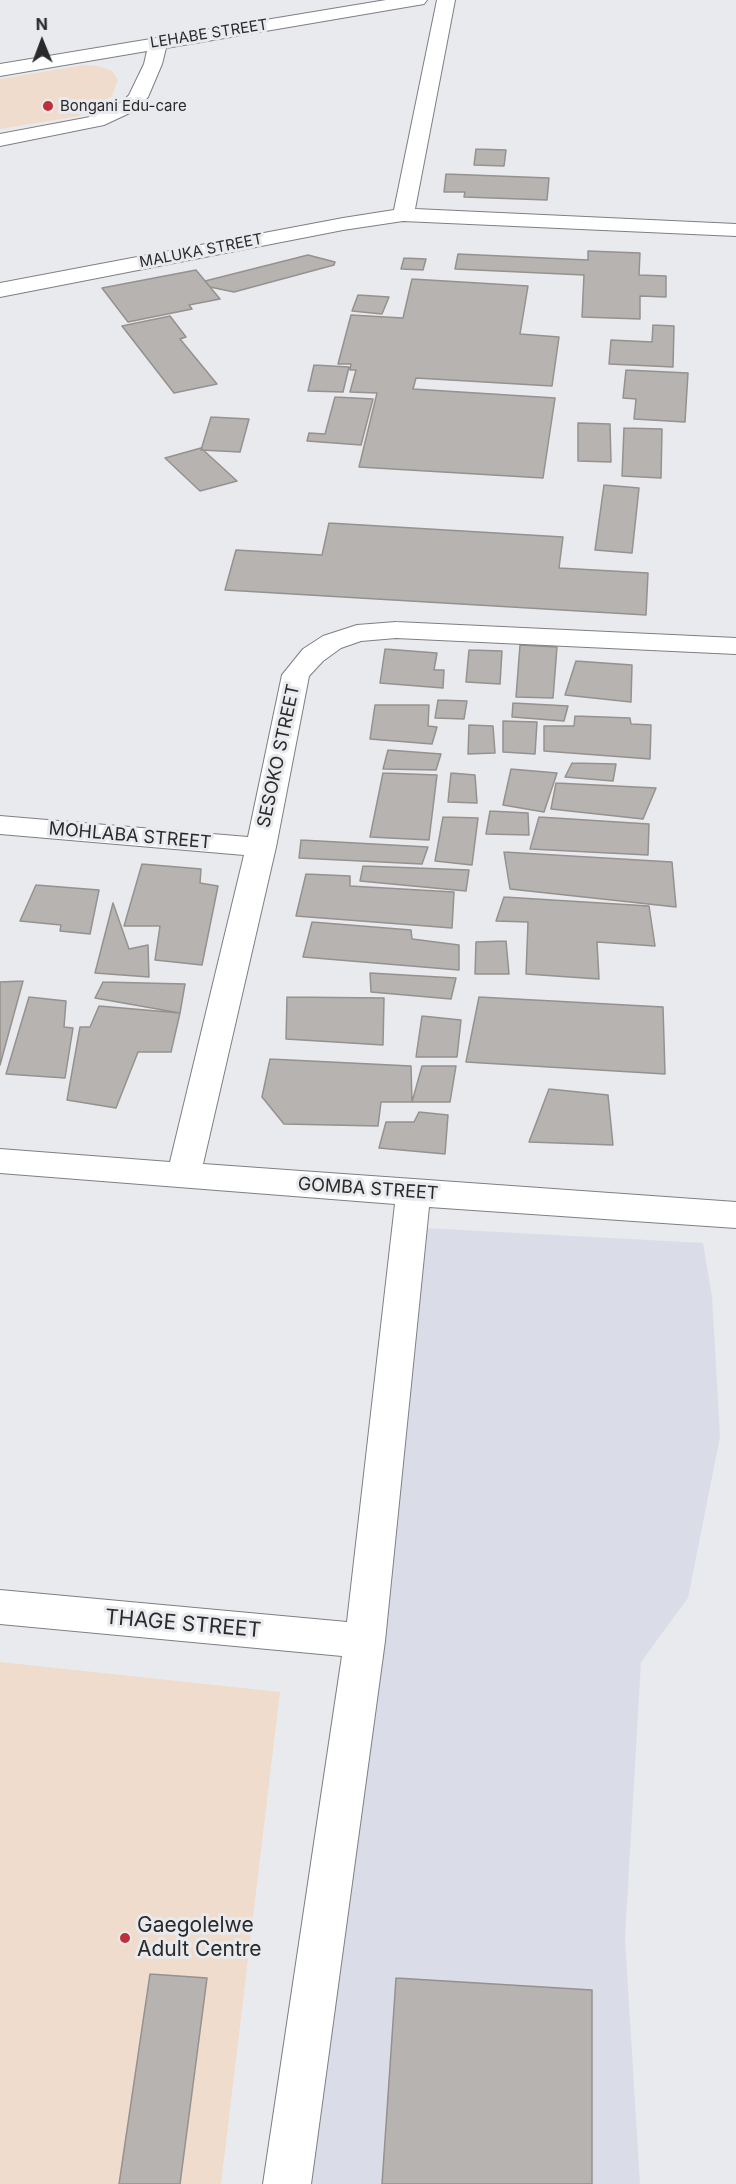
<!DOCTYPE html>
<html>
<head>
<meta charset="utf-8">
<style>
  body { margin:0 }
  #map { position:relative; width:736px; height:2184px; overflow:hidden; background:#e9eaee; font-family:Inter,sans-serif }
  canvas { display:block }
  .north { position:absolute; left:12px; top:12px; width:60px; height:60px; -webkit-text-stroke:4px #e9eaee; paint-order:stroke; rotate:359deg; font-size:16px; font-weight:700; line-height:24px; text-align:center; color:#2a2a2b }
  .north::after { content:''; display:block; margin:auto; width:21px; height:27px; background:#2a2a2b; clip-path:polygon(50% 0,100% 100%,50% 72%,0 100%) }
</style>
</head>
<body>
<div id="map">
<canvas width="736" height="2184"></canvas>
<div class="north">N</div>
</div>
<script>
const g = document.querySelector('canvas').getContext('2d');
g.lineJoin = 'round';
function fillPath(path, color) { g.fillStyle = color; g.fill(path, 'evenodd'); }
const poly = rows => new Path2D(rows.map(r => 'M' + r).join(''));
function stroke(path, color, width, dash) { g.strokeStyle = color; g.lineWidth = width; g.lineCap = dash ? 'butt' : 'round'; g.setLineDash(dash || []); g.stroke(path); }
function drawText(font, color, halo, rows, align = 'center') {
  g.font = font + ' Inter,sans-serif'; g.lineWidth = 6; g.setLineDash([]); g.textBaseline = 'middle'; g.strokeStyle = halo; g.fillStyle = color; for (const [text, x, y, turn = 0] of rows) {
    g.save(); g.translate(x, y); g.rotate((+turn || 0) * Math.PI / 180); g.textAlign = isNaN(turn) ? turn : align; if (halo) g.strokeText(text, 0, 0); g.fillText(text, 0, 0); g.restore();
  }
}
const built = poly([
  [425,1228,703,1243,712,1296,720,1437,688,1598,641,1662,625,1938,640,2184,308,2184]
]);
const education = poly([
  [84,65,98,66,112,71,118,80,112,96,79,116,0,129,0,79],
  [0,1662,280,1692,221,2184,0,2184]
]);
const building = poly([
  [476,149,506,150,504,166,474,165,476,149],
  [446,174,549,178,547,200,464,197,465,192,444,192,446,174],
  [588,251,640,253,639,275,666,276,666,297,640,296,640,319,582,317,584,275,455,269,458,254,588,260,588,251],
  [308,255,335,262,334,265,234,292,210,287,205,281,308,255],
  [404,258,426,259,423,270,401,269,404,258],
  [196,270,220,299,189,305,192,309,128,322,102,288,196,270],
  [412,279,528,286,520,334,559,337,552,386,416,378,413,389,555,398,543,478,359,467,377,393,350,392,356,370,350,370,351,364,338,364,351,315,403,318,412,279],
  [358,295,389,297,382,314,352,311,358,295],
  [170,316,186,337,180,339,217,384,174,393,122,326,170,316],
  [653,325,674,326,673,367,609,364,611,340,652,342,653,325],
  [314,365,349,367,343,392,308,391,314,365],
  [626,370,688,373,685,422,634,419,636,399,623,398,626,370],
  [335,397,373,399,361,445,307,441,309,433,325,434,335,397],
  [211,417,249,419,240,452,201,450,211,417],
  [578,423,610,424,611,462,578,461,578,423],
  [624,428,662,429,661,478,622,476,624,428],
  [201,448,237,481,200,491,165,458,201,448],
  [604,485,639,488,632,553,595,550,604,485],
  [329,523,563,537,559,568,648,573,646,615,225,590,236,550,322,555,329,523],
  [520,645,557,647,553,698,516,697,520,645],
  [385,649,437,653,434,670,444,670,443,688,380,683,385,649],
  [469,650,502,651,500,684,466,682,469,650],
  [576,661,632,665,631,702,565,695,576,661],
  [438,700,467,701,464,719,435,718,438,700],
  [513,703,568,706,564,721,512,717,513,703],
  [375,705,429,705,428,726,437,727,432,744,370,739,375,705],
  [575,716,630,718,631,724,651,725,650,759,544,751,544,726,574,726,575,716],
  [503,721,537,722,535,754,503,752,503,721],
  [469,725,493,726,495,753,468,754,469,725],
  [388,750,441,754,436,770,383,769,388,750],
  [572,763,616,764,613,781,565,777,572,763],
  [511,769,557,773,544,812,503,805,511,769],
  [383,773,437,775,429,840,370,837,383,773],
  [451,773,475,775,477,803,448,802,451,773],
  [556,783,656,788,643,819,551,809,556,783],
  [490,811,528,813,529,835,486,834,490,811],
  [443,817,478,818,472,865,435,861,443,817],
  [539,817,649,824,648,855,530,849,539,817],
  [301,840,428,847,422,864,299,858,301,840],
  [504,852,672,862,676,907,510,889,504,852],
  [142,864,201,869,200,883,218,886,202,965,155,960,160,926,124,926,142,864],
  [363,866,469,870,466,891,360,881,363,866],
  [306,874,350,876,350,886,454,892,452,928,296,916,306,874],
  [36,885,99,890,90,934,60,931,61,925,20,921,36,885],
  [504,897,649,906,655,946,597,942,599,979,526,974,528,922,496,921,504,897],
  [113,903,129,949,148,945,149,977,95,973,113,903],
  [312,922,411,930,412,939,459,945,459,970,303,957,312,922],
  [506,941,509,974,475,974,476,942,506,941],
  [370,973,456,978,451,999,371,992,370,973],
  [23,981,0,1065,0,982,23,981],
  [103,982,185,984,180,1013,95,998,103,982],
  [29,997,66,1001,64,1027,73,1028,65,1078,6,1074,29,997],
  [287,997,384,998,383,1045,286,1039,287,997],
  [479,997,663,1007,665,1074,466,1062,479,997],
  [99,1006,180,1013,171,1052,138,1052,116,1108,67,1100,80,1027,90,1027,99,1006],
  [422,1016,461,1020,457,1057,416,1057,422,1016],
  [270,1059,411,1066,412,1102,381,1102,378,1126,284,1124,262,1097,270,1059],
  [422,1066,456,1066,450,1102,412,1102,422,1066],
  [549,1089,608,1095,613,1145,529,1142,549,1089],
  [419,1112,448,1115,445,1154,379,1148,386,1122,414,1122,419,1112],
  [150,1974,207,1978,180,2184,119,2184,150,1974],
  [396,1978,592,1990,592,2184,382,2184,396,1978]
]);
const minor = poly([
  [386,0,427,0,424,4,418,5,166,48,162,64,148,97,136,110,104,125,0,146,0,134,90,117,122,102,129,95,144,64,147,51,0,76,0,64,386,0],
  [437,0,455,0,415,209,736,224,736,236,403,221,343,230,0,297,0,283,343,218,394,210,437,0],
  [396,622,736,638,736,654,396,638,361,641,341,648,323,661,309,676,276,847,203,1164,736,1202,736,1228,429,1207,385,1641,311,2184,263,2184,342,1656,0,1624,0,1590,347,1622,395,1204,0,1173,0,1149,170,1162,244,855,0,834,0,816,248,837,282,675,303,649,323,636,357,625,396,622]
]);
const markers = [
  [48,106,6,"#bf2f3a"],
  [125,1938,6,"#bf2f3a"]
];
const farStreetnames = [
  ["LEHABE STREET",209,34,-9],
  ["MALUKA STREET",201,251,-11]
];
const farPoinames = [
  ["Bongani Edu-care",60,106]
];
const streetNames = [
  ["SESOKO STREET",279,756,-78],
  ["MOHLABA STREET",130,836,5],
  ["GOMBA STREET",368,1189,4]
];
const nearStreetnames = [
  ["THAGE STREET",183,1624,5]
];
const nearPoinames = [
  ["Gaegolelwe",137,1926],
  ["Adult Centre",137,1950]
];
fillPath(built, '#dadde8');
fillPath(education, '#efdccc');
fillPath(building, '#b7b3b1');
stroke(building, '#95918f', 1.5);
stroke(minor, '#7e7f83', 2);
fillPath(minor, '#fff');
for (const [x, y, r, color] of markers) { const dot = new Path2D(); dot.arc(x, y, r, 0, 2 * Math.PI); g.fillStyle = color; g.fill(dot); stroke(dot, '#e9eaee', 2); }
drawText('15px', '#2a2a2b', '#e9eaee', farStreetnames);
drawText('15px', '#2a2a2b', '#e9eaee', farPoinames, 'left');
drawText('18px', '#2a2a2b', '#e9eaee', streetNames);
drawText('21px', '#2a2a2b', '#e9eaee', nearStreetnames);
drawText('21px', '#2a2a2b', '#e9eaee', nearPoinames, 'left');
</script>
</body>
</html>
